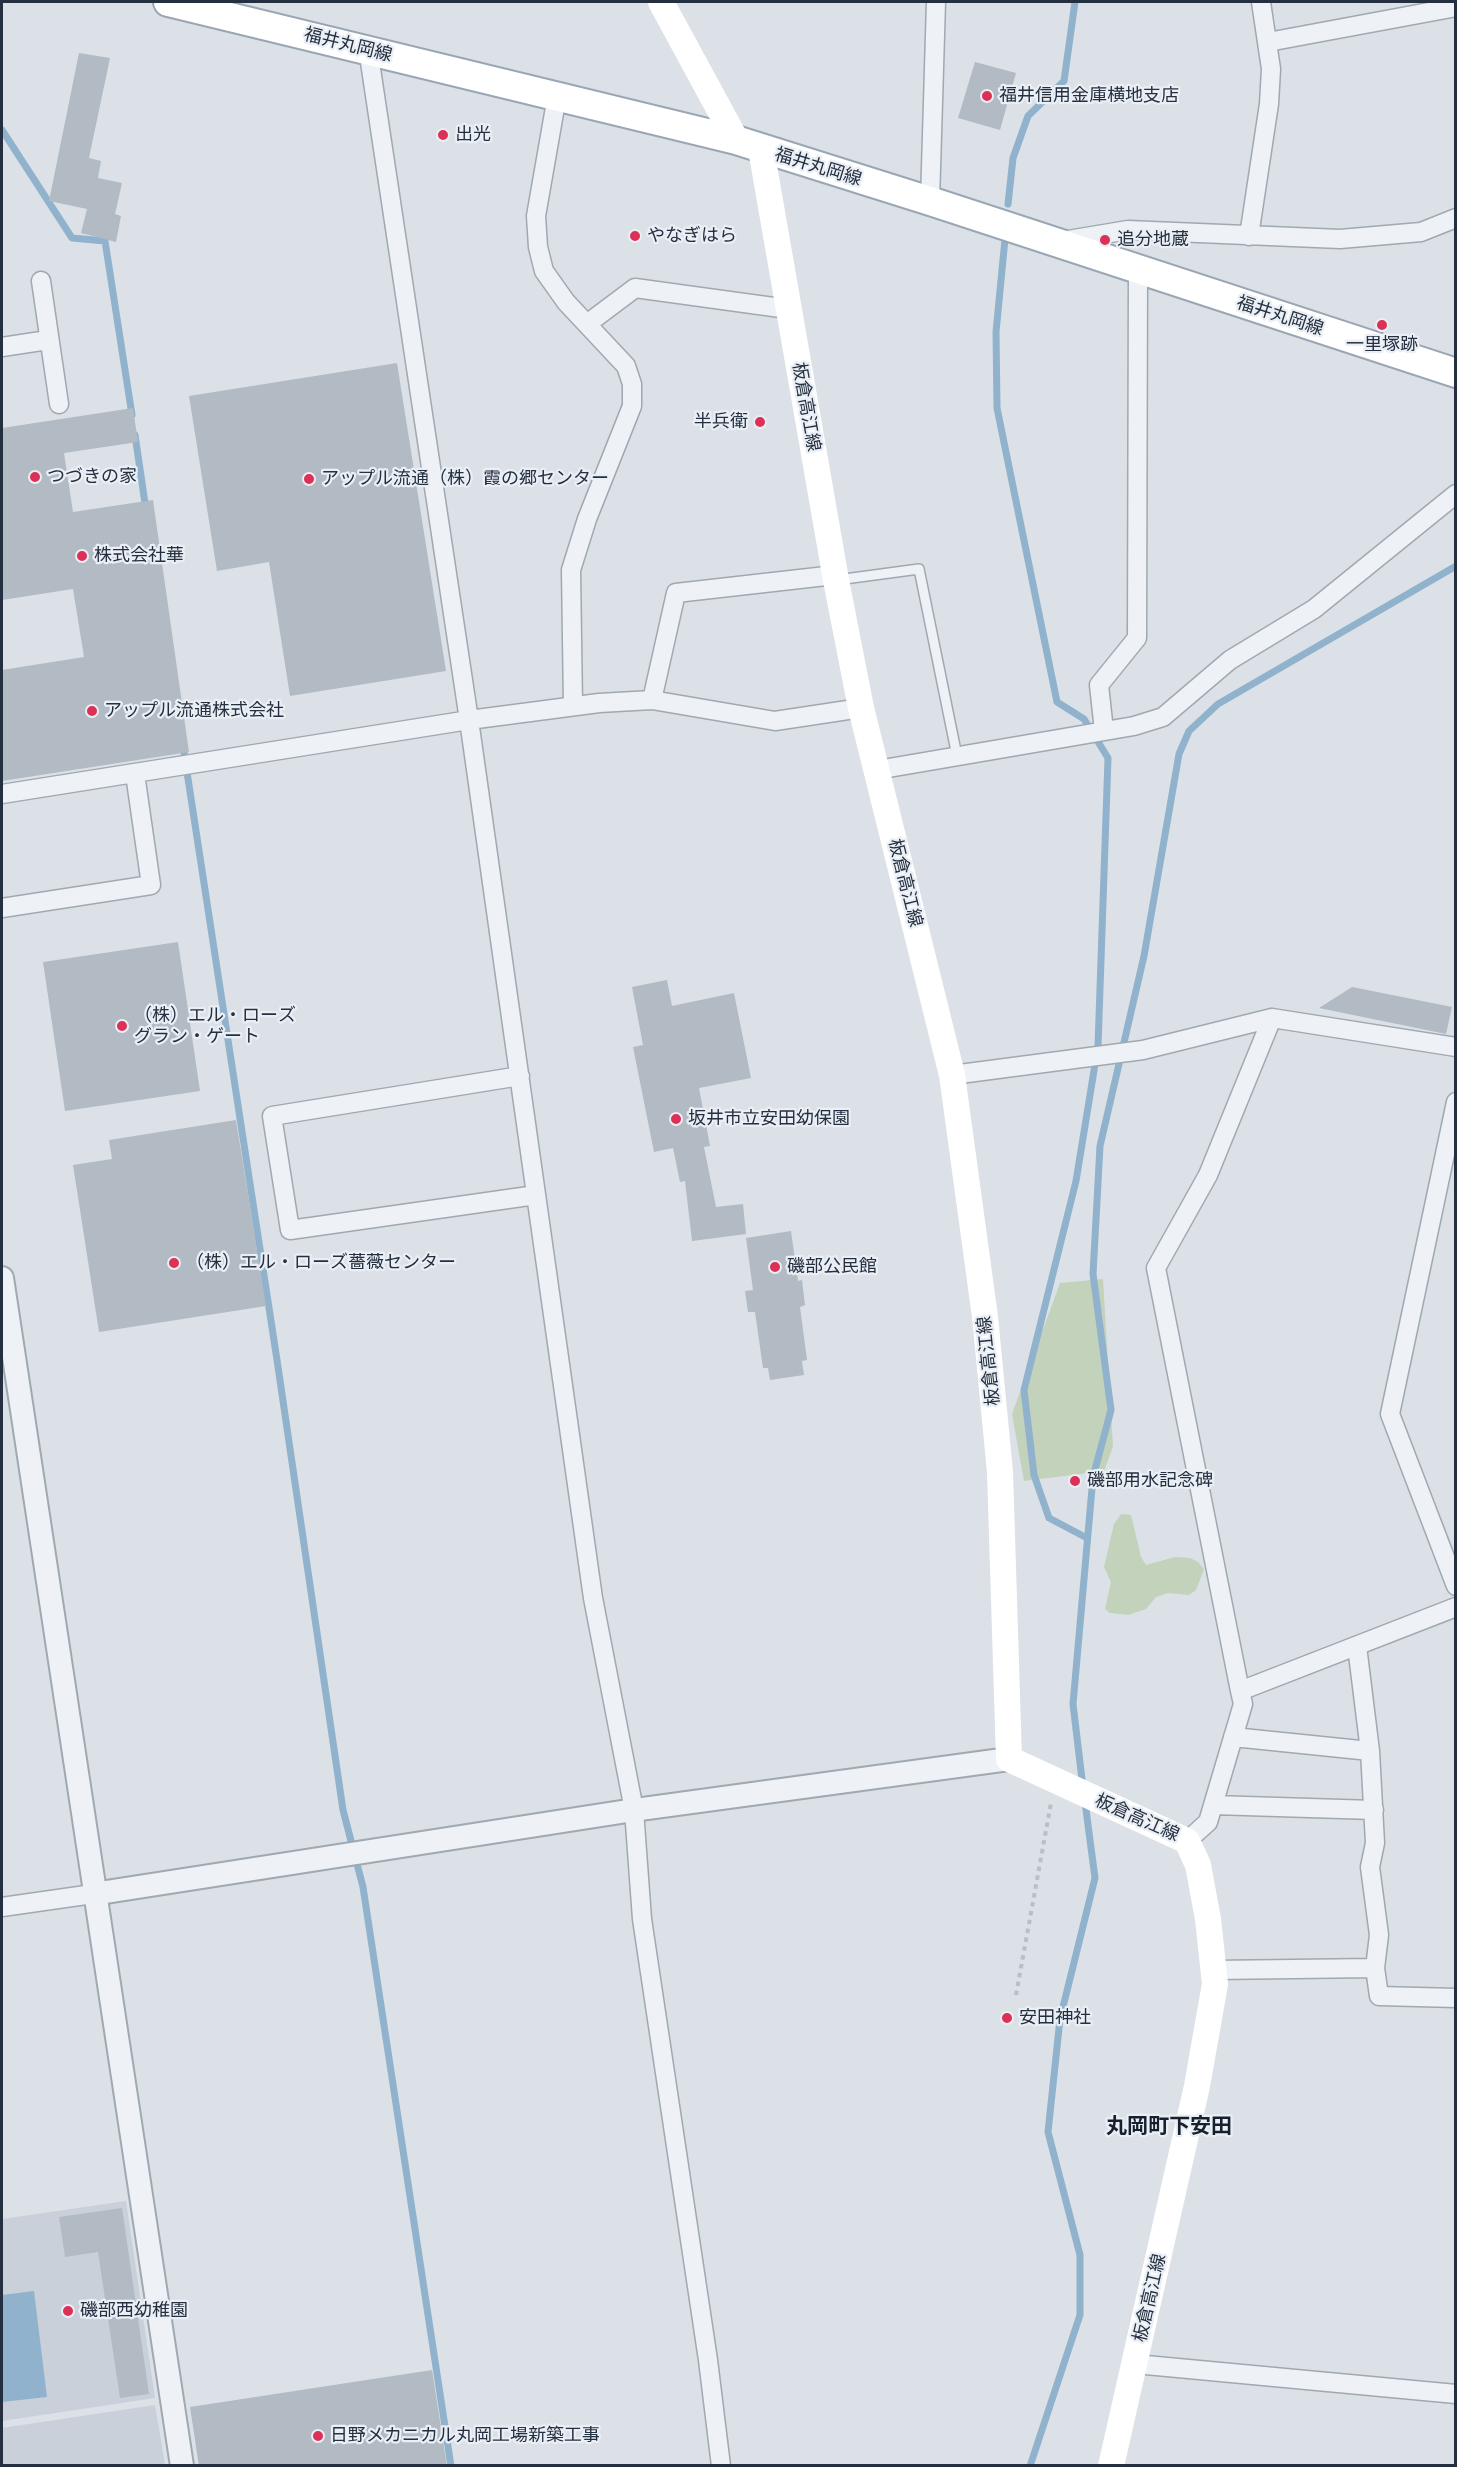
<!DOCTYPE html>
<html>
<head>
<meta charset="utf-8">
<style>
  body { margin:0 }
  #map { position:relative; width:1457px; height:2467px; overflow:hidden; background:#dbe1e7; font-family:Cabin,sans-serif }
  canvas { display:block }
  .frame { position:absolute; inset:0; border:3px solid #242f3f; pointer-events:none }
</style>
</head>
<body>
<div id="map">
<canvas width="1457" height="2467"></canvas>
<div class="frame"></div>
</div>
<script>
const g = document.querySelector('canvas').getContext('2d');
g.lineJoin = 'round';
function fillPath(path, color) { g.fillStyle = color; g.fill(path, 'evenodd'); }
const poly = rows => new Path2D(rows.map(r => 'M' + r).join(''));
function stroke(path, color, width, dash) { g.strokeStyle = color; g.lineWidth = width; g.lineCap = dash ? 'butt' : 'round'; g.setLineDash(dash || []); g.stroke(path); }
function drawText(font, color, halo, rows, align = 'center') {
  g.font = font + ' Cabin,"Noto Sans JP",sans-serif'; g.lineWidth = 4.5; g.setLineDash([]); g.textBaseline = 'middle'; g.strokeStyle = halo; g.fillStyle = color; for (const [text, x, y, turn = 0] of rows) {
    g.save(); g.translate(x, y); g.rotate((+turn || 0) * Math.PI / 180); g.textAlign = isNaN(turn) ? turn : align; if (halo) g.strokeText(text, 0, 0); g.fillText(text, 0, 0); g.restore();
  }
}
const built = poly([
  [126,2201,155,2398,2,2421,2,2219],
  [155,2405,165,2465,2,2465,2,2428]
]);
const green = poly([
  [1103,1279,1113,1447,1104,1471,1024,1481,1012,1414,1060,1283],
  [1121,1514,1131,1515,1141,1557,1146,1565,1175,1557,1190,1558,1198,1562,1204,1569,1196,1590,1189,1595,1168,1593,1156,1597,1146,1609,1128,1615,1110,1613,1105,1609,1111,1582,1104,1567,1114,1524]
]);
const water = poly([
  [34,2291,47,2397,2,2402,2,2295]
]);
const stream = poly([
  [2,130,72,238,105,241,132,415],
  [1008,204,1013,158,1028,116,1064,81,1075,2],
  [1005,239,996,332,997,408,1057,702,1084,719,1108,758,1098,1046,1076,1181,1024,1390,1034,1475,1049,1518,1087,1538],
  [135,435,146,510],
  [183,746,277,1360,343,1810,363,1887,451,2466],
  [1083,1788,1073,1704,1093,1477,1111,1410,1093,1274,1100,1146,1144,956,1179,754,1189,731,1218,704,1456,566],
  [1030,2466,1080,2315,1080,2255,1048,2132,1060,2019,1095,1878,1085,1802]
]);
const building = poly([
  [79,53,110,58,89,158,101,161,98,178,122,183,115,214,121,216,116,242,81,233,87,209,49,201],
  [975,62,1016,73,1000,130,958,118],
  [397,363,446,671,290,696,269,562,217,571,189,396],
  [133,408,138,442,64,453,73,512,153,500,189,752,2,781,2,670,84,657,73,589,2,600,2,428],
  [178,942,200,1091,65,1111,43,962],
  [667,980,672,1006,734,993,751,1078,699,1088,710,1146,704,1147,716,1207,743,1204,746,1234,692,1241,685,1181,680,1182,673,1148,654,1152,633,1047,643,1045,632,987],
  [1352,987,1452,1007,1446,1034,1319,1008],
  [236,1120,266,1306,99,1332,73,1165,112,1159,109,1140],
  [791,1231,798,1281,802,1280,805,1305,800,1307,807,1360,802,1361,804,1375,770,1380,768,1368,763,1368,755,1312,748,1312,745,1291,753,1290,746,1238],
  [122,2208,149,2394,120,2398,98,2252,65,2257,59,2217],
  [432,2370,447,2466,199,2466,190,2407]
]);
const path = poly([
  [1016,1995,1051,1803]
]);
const service = poly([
  [837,580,919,569,957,756]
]);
const minor = poly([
  [1268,42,1456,7],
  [368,49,469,720,593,1598,634,1810,642,1919,708,2360,721,2466],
  [557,96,536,216,538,247,544,271,566,302,626,366,632,384,632,406,587,519,571,570,573,706],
  [930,201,936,2],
  [1249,236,1269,104,1271,69,1261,2],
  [1062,241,1128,230,1340,239,1421,232,1456,218],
  [41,281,59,404],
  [587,324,635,288,788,309],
  [2,347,48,340],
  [652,700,676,593,835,575],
  [1104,731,1099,685,1137,638,1138,270],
  [877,770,1134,726,1163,717,1230,660,1314,609,1456,494],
  [2,794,469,720,599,703,652,700,775,721,861,708],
  [2,908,151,885,135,774],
  [952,1075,1143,1050,1272,1018,1456,1047],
  [520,1076,272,1116,290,1230,536,1195],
  [1456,1102,1390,1414,1456,1586],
  [1357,1646,1370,1751,1375,1843,1370,1867,1379,1935,1375,1968,1379,1996,1456,1998],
  [1240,1691,1156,1268,1208,1175,1272,1018],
  [1233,1737,1370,1751],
  [1213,1805,1374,1810],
  [1187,1841,1208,1822,1243,1704,1240,1691,1456,1607],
  [2,1907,93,1894],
  [1213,1970,1375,1968],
  [1135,2364,1456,2394]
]);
const tertiary = poly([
  [2,1278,182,2466],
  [93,1894,634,1810,1009,1759]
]);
const secondary = poly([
  [661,2,736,140],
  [761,149,836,580,861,708,952,1075,985,1317,1000,1472,1009,1759,1187,1841,1198,1865,1208,1919,1215,1984,1197,2086,1111,2466]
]);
const primary = poly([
  [168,2,736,140,930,201,1456,373]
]);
const markers = [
  [987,96,6,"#dc3057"],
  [443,135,6,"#dc3057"],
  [635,236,6,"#dc3057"],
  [1105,240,6,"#dc3057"],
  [1382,325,6,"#dc3057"],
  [760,422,6,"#dc3057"],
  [35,477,6,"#dc3057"],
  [309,479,6,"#dc3057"],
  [82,556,6,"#dc3057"],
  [92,711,6,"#dc3057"],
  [122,1026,6,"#dc3057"],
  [676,1119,6,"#dc3057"],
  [174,1263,6,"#dc3057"],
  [775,1267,6,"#dc3057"],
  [1075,1481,6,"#dc3057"],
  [1007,2018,6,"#dc3057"],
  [68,2311,6,"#dc3057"],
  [318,2436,6,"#dc3057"]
];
const streetNames = [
  ["福井丸岡線",348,45,14],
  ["福井丸岡線",818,167,17],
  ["福井丸岡線",1280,316,18],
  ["板倉高江線",806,407,80],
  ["板倉高江線",905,883,76],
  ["板倉高江線",989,1361,-96],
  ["板倉高江線",1137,1818,24],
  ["板倉高江線",1150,2298,-77]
];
const poiNames = [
  ["福井信用金庫横地支店",999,96],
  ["出光",455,135],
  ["やなぎはら",647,236],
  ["追分地蔵",1117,240],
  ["一里塚跡",1382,345,"center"],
  ["半兵衛",748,422,"right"],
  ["つづきの家",47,477],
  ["アップル流通（株）霞の郷センター",321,479],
  ["株式会社華",94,556],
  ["アップル流通株式会社",104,711],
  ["（株）エル・ローズ",134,1016],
  ["グラン・ゲート",134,1037],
  ["坂井市立安田幼保園",688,1119],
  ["（株）エル・ローズ薔薇センター",186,1263],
  ["磯部公民館",787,1267],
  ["磯部用水記念碑",1087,1481],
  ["安田神社",1019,2018],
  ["磯部西幼稚園",80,2311],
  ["日野メカニカル丸岡工場新築工事",330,2436]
];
const quarterNames = [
  ["丸岡町下安田",1169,2127]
];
fillPath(built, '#c9d0d9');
fillPath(green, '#c3d2bb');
fillPath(water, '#91b2cc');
stroke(stream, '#91b2cc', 7);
fillPath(building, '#b2bac4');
stroke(service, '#a0a8b1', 12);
stroke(minor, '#a0a8b1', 21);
stroke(tertiary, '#a0a8b1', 26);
stroke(primary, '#99a6b4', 32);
stroke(path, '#b9bfc6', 4, [4.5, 4.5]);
stroke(service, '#eef1f5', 9);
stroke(minor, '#eef1f5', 18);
stroke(tertiary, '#eef1f5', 22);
stroke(secondary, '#fff', 26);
stroke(primary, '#fff', 28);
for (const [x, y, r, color] of markers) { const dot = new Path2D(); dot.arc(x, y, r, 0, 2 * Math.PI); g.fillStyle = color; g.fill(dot); stroke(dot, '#eaeff5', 2); }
drawText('18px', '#242f3f', '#eaeff5', streetNames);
drawText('18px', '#242f3f', '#eaeff5', poiNames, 'left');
drawText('bold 21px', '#16202f', '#eaeff5', quarterNames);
</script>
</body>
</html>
